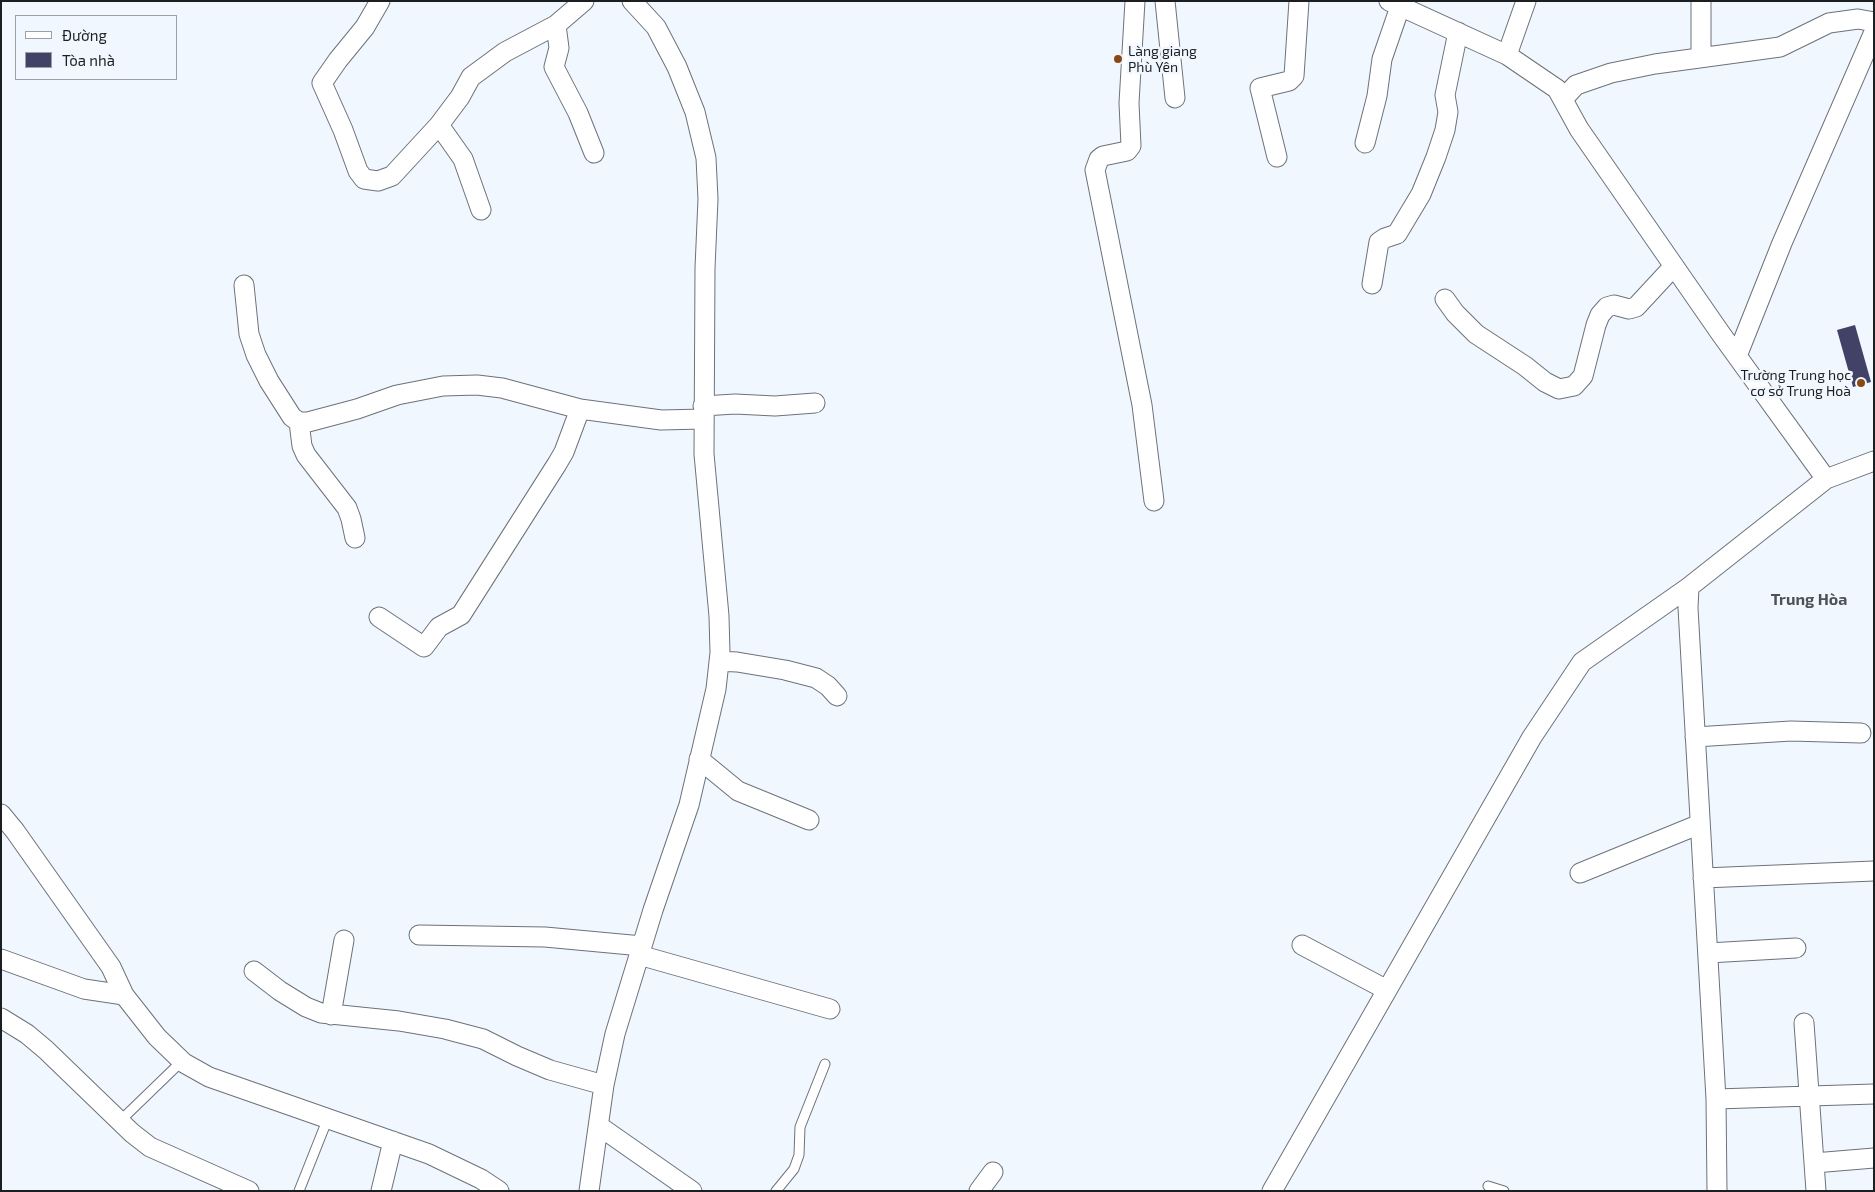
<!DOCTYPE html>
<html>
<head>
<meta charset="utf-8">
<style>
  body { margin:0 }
  #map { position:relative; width:1875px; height:1192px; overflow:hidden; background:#f1f7ff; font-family:"Exo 2",sans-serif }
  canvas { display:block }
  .frame { position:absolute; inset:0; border:2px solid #1c1f21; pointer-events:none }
  .legend { position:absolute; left:15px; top:15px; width:162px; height:65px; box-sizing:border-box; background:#f1f7ff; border:1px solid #9ca1a6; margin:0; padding:6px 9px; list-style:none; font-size:15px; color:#1c1f21 }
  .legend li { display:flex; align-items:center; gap:10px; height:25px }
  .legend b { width:25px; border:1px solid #9ca1a6 }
</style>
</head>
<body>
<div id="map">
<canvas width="1875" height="1192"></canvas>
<div class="frame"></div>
<ul class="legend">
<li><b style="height:6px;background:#fff"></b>Đường</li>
<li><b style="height:14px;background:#424166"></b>Tòa nhà</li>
</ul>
</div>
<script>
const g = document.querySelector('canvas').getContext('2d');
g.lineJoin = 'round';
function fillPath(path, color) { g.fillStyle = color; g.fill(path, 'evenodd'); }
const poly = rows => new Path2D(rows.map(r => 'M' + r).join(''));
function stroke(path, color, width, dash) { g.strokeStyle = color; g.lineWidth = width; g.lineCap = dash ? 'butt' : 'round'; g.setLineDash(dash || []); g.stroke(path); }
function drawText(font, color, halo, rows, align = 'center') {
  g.font = font + ' "Exo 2",sans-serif'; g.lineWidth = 5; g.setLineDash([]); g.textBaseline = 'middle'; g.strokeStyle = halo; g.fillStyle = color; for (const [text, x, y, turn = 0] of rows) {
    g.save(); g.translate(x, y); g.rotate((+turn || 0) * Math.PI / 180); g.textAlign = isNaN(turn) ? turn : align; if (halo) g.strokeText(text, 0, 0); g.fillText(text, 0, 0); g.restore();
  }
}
const building = poly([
  [1855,325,1871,382,1853,387,1837,330]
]);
const lane = poly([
  [120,1121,182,1061],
  [1488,1186,1504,1191],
  [299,1191,328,1118],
  [776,1191,794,1169,799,1155,800,1127,825,1064]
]);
const street = poly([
  [380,1,365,27,338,60,322,83,343,130,358,171,364,179,378,181,392,176,439,125,460,97,471,77,505,52,556,25,584,1],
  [1135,1,1129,103,1131,146,1127,151,1103,156,1099,159,1095,170,1142,405,1154,501],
  [1165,1,1175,98],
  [1389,1,1507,55,1557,89,1579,129,1721,334,1826,479],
  [1701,1,1701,57],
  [556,25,559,48,554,67,578,113,594,153],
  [1507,55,1526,1],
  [1563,99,1576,85,1611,73,1655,64,1780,47,1829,23,1858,19,1874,22],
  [439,125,463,159,481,210],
  [1365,143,1377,96,1382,59,1402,1],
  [1277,157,1260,88,1289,81,1294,76,1299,1],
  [1372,284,1379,242,1385,238,1397,234,1421,194,1436,157,1445,130,1448,112,1445,95,1458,32],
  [244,285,249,334,256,355,269,381,292,417,299,422,308,422,357,409,397,395,443,386,477,385,502,388,580,409,661,420,703,419],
  [1445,299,1455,313,1476,334,1525,366,1545,382,1559,389,1574,386,1583,376,1596,325,1600,315,1607,307,1614,305,1629,309,1636,307,1674,266],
  [1737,356,1782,243,1874,32],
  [703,406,735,404,775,406,815,403],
  [299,422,302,446,306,455,347,508,351,519,355,538],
  [379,617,424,647,439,627,461,615,557,464,564,452,580,409],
  [719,661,737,662,785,670,816,678,828,686,837,696],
  [1695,737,1791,731,1861,733],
  [699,759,738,791,809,820],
  [1,814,15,831,111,967,124,995,157,1037,184,1063,209,1077,429,1154,481,1179,499,1191],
  [1580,873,1700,824],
  [1703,878,1874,871],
  [419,935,545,937,642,946],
  [1302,945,1387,990],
  [1708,953,1796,948],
  [639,955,830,1009],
  [1,959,84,989,124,995],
  [254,971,280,991,306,1007,321,1013,399,1021,445,1029,483,1039,517,1056,550,1070,604,1085],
  [331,1015,344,940],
  [1,1018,27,1034,46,1050,132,1133,150,1147,249,1191],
  [1804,1023,1816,1191],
  [1716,1099,1874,1094],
  [599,1126,692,1191],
  [1814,1163,1874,1158],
  [381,1191,393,1141],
  [589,1191,604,1085,615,1034,653,910,689,805,716,689,720,653,719,616,704,454,705,268,708,199,706,158,695,112,677,67,656,27,632,1],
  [979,1191,993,1172],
  [1272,1191,1532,737,1582,662,1689,587],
  [1717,1191,1716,1099,1688,608,1689,587,1826,479,1874,461]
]);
const markers = [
  [1118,59,5,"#8a4914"],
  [1861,383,5,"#8a4914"]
];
const poiNames = [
  ["Làng giang",1128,51],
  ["Phù Yên",1128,67],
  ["Trường Trung học",1851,375,"right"],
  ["cơ sở Trung Hoà",1851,391,"right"]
];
const quarterNames = [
  ["Trung Hòa",1809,600]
];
fillPath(building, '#424166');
stroke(lane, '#6d7279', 11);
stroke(street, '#6d7279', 21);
stroke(lane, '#fff', 9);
stroke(street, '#fff', 19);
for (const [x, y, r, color] of markers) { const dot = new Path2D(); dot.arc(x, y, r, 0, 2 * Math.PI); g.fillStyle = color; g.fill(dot); stroke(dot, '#f1f7ff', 2); }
drawText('14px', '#1c1f21', '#f1f7ff', poiNames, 'left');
drawText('bold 16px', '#4d5258', '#f1f7ff', quarterNames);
</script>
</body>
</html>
